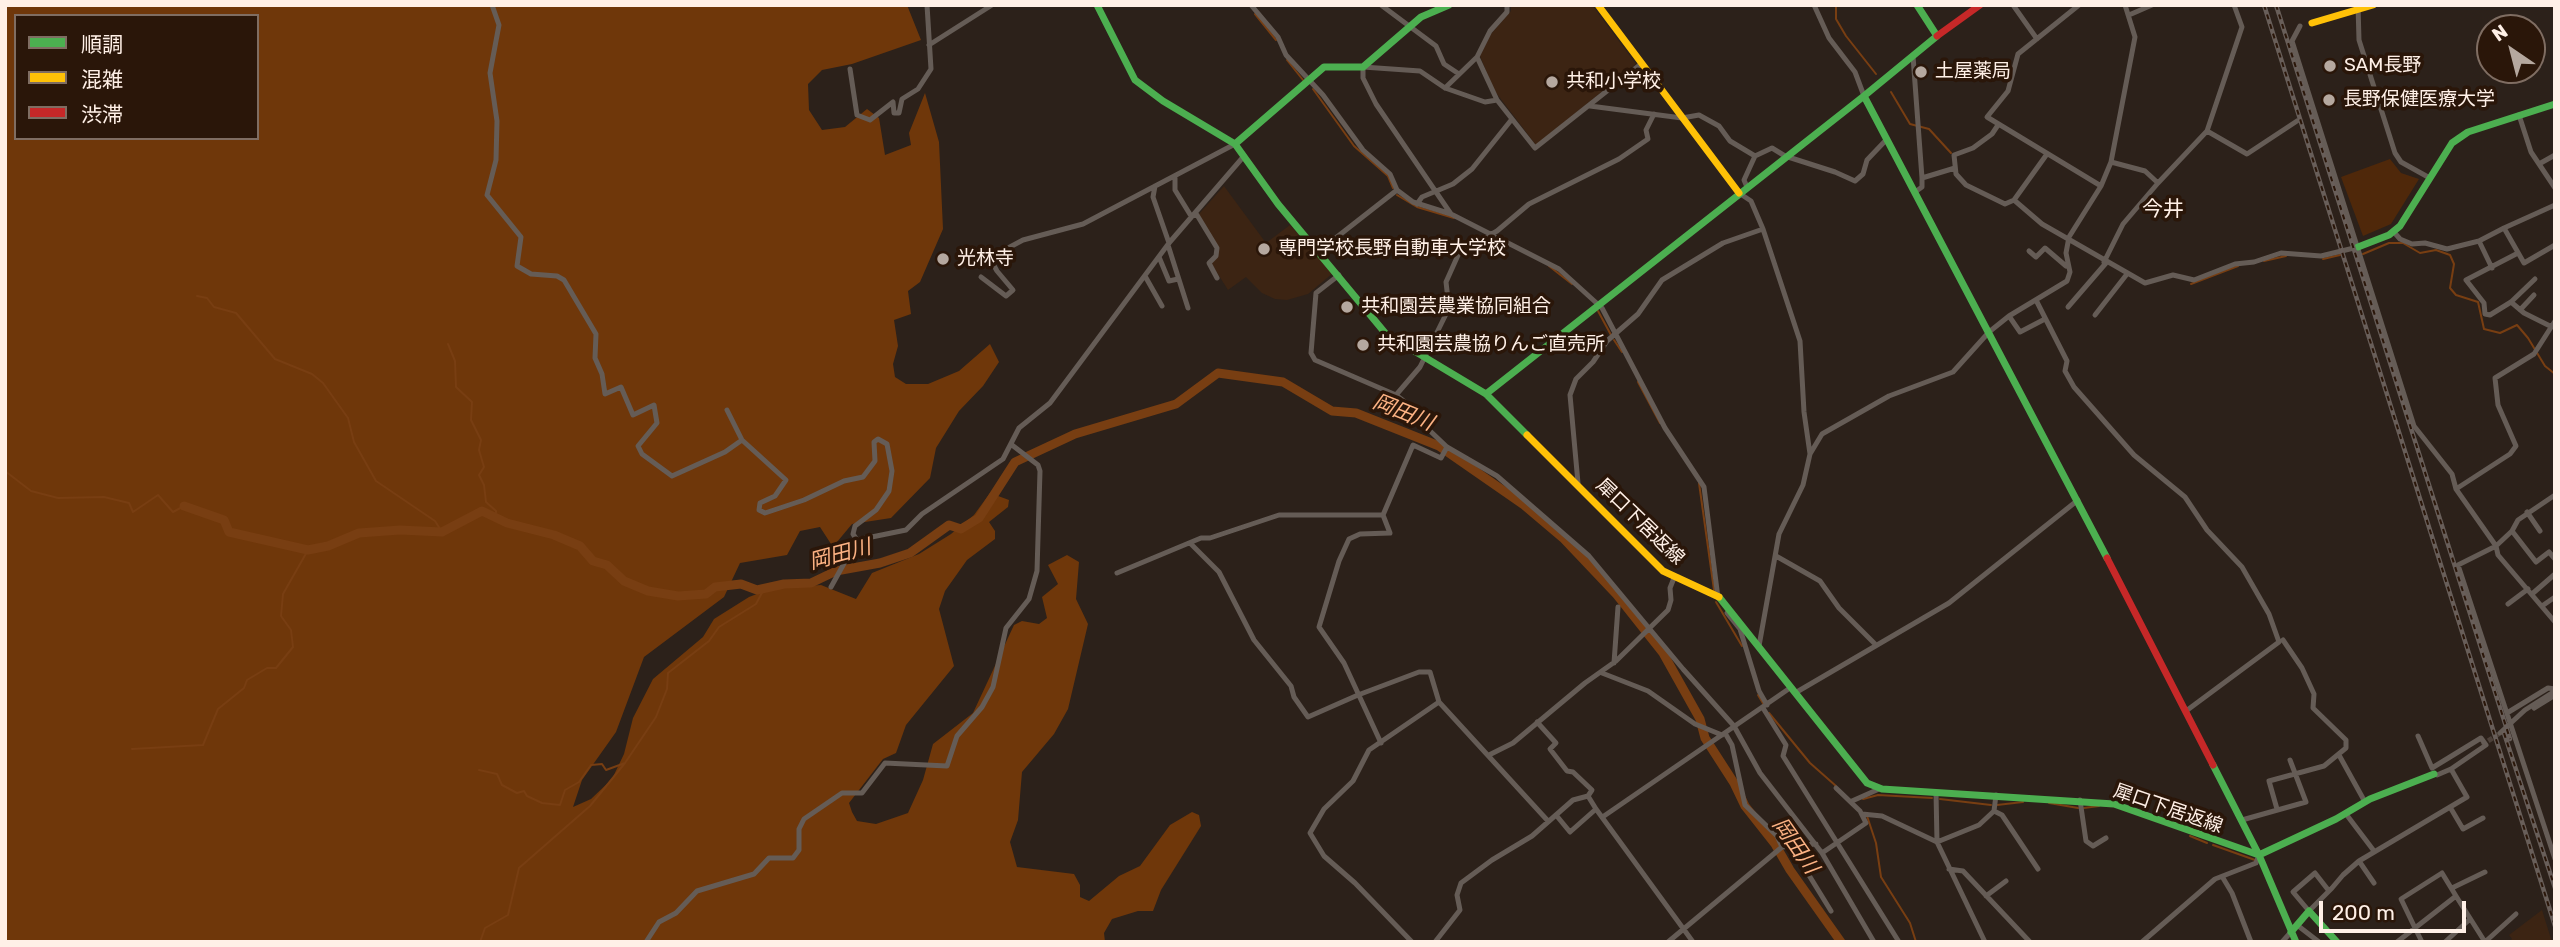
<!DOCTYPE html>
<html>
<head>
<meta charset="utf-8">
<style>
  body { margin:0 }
  #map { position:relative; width:2560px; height:947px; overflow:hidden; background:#2c211a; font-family:Rubik,"Noto Sans JP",sans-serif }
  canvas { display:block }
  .frame { position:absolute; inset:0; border:7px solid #fff0e7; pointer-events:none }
  .legend { position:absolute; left:14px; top:14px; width:245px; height:126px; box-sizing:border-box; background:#2a1609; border:2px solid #7f6d62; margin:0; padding:9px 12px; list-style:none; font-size:21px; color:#fff0e7 }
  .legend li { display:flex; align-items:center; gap:14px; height:35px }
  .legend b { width:35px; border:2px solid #7f6d62 }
  .north { position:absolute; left:2476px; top:14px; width:70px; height:70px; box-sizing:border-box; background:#2a1609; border:2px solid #7f6d62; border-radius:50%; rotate:325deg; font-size:19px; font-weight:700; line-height:28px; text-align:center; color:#fff0e7 }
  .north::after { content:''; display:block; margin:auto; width:24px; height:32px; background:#b5a89f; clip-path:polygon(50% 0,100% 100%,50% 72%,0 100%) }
  .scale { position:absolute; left:2319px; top:901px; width:147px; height:32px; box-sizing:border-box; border:4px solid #fff0e7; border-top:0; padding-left:9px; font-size:21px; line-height:24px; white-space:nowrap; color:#fff0e7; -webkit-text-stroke:5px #2a1609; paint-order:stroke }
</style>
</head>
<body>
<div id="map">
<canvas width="2560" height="947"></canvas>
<div class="frame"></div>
<ul class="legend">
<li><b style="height:9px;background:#4caf50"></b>順調</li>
<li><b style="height:9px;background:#ffc107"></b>混雑</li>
<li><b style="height:9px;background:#c62828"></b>渋滞</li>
</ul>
<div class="north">N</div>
<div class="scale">200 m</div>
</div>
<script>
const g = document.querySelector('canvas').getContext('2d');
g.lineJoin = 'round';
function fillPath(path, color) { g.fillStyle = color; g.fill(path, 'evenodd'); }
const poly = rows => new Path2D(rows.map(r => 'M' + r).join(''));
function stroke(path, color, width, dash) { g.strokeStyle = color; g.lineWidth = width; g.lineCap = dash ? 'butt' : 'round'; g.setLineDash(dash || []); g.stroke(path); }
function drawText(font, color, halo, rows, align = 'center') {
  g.font = font + ' Rubik,"Noto Sans JP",sans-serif'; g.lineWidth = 7; g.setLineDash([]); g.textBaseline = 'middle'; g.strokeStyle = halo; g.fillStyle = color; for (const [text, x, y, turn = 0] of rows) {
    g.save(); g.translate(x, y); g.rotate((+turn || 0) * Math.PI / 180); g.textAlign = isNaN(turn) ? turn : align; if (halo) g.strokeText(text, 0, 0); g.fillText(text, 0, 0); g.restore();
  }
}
const built = poly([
  [1511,5,1592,5,1636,64,1536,145,1494,90,1480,56,1491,34,1511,11],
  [1224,186,1266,243,1290,225,1333,273,1308,294,1287,300,1275,299,1262,293,1246,277,1228,290,1211,263,1218,256,1199,214],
  [2542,910,2552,942,2509,942,2512,939,2509,935]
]);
const green = poly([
  [2390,159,2401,173,2419,179,2391,224,2363,236,2341,177]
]);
const forest = poly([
  [5,5,907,5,921,40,852,64,822,70,808,84,809,110,822,130,845,127,867,109,879,118,885,155,911,145,909,133,925,93,939,142,943,229,920,282,908,291,911,314,894,320,898,346,893,364,895,377,906,384,928,384,959,371,990,344,999,362,983,386,959,411,936,448,930,478,891,518,852,524,837,542,831,544,820,527,800,531,787,555,740,563,724,597,644,657,616,732,582,780,573,807,591,799,612,779,624,754,633,718,653,679,703,637,714,619,749,597,770,589,821,585,856,599,872,573,919,554,951,534,974,515,990,493,1009,500,1008,507,989,522,995,531,995,539,967,560,945,591,939,609,954,666,906,725,896,753,883,759,849,803,852,812,857,821,876,824,908,813,923,780,933,744,973,713,1014,625,1022,621,1039,624,1047,618,1042,597,1058,584,1048,565,1067,555,1079,562,1076,599,1088,624,1068,709,1054,734,1022,772,1018,820,1010,842,1017,867,1074,874,1080,885,1080,897,1089,901,1119,876,1140,866,1170,825,1192,812,1199,815,1201,826,1161,890,1153,911,1138,911,1112,919,1104,933,1105,942,5,942],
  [16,16,257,16,257,138,16,138]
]);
const stream = poly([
  [1836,5,1836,19,1846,36,1876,74],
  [1255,14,1276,40],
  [1287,60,1303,80],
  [1313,89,1354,146,1388,176,1393,188],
  [1891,92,1910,124,1929,129,1951,153],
  [1397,195,1417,207,1454,218],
  [2363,254,2389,243,2403,243,2420,253,2436,250,2450,255,2454,264,2450,288,2456,295,2478,302,2484,329,2500,333,2517,325,2528,338,2545,366,2555,374],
  [2323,259,2340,255],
  [2264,261,2286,256],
  [1549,266,1572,284],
  [2191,284,2238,266],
  [197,296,207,298,214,307,236,313,275,359,312,374,323,383,348,418,354,442,376,481,435,521,442,532],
  [1598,311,1611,335],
  [1614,340,1622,352],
  [448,344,455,361,456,387,472,402,471,420,481,440,479,450,484,467,479,475,484,485,486,502,496,511,496,518],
  [1638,382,1660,423],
  [5,471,31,491,58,498,104,497,129,503,133,512,158,495,173,512,184,506],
  [1699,483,1714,590],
  [1716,602,1742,646],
  [1758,695,1764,705],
  [1769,713,1810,763,1836,786],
  [132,749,203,745,218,709,244,688,247,680,267,668,276,668,293,647,291,630,281,616,283,594,308,550],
  [479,770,497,774,502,785,517,793,524,791,527,796,542,803,560,805,565,790,579,782,591,765,602,764,606,770,625,763],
  [1863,799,1878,795,1932,798],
  [1940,799,1991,805],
  [2049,803,2078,808],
  [1997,805,2023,802],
  [2084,808,2099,806],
  [1867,816,1876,843,1881,877,1910,923,1916,942],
  [2190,836,2207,843],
  [2213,845,2255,860],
  [480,942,485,928,508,915,519,868,590,806,625,763,656,717,667,689,668,673,709,641,719,627,756,604,764,589]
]);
const river = poly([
  [184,506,224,520,229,532,308,550,328,546,359,533,400,530,442,532,482,511,507,523,554,535,580,546,593,561,607,565,624,581,648,591,678,596,706,594,715,587,741,584,757,590,784,584,811,583,836,571,880,563,910,553,949,525,961,529,979,518,1015,462,1075,434,1176,404,1218,373,1283,382,1332,411,1356,413,1439,446,1524,505,1563,538,1617,595,1663,653,1700,719,1705,738,1734,783,1745,806,1775,844,1790,870,1841,942]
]);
const streetTunnel = poly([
  [2482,745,2500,733]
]);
const street = poly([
  [492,5,499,25,490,73,497,121,496,160,487,195,521,237,517,266,531,274,557,276,564,280,596,334,595,358,602,374,605,394,621,387,633,415,654,405,657,423,638,446,642,454,672,476,725,452,742,440],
  [1251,5,1278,37,1286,55,1323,95,1363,150,1390,174,1397,190,1319,251],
  [1381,5,1436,46,1444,64,1459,74],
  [1507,5,1507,12,1490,31,1477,57,1497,100,1535,148,1641,64],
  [1814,5,1829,38,1855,72,1864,96],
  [2013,5,2037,39],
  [2079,5,2018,54,2008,91,1987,117,2101,186],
  [2358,5,2359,40,2395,153,2401,162,2428,177],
  [2129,15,2152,5],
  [2300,26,2292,41,2414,426,2452,474,2456,489,2496,546,2498,555,2555,622],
  [929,45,992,5],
  [1913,56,1922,178,1922,187,1915,192],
  [850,69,857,115,870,120,893,102,894,113,899,113,902,99,918,89,931,69,927,5],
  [1445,88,1477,57],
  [1497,100,1485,102,1445,88,1420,71,1363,67,1363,78,1376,104,1451,214,1559,269,1602,308,1665,428,1704,487,1718,598],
  [1590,106,1682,118,1699,115,1719,126,1730,141,1755,156],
  [2519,115,2531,152,2555,188],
  [1998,125,1992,134,1973,148,1954,155,1956,174,1966,185,2005,204,2014,200,2042,224,2145,283,2173,275,2194,280,2235,264,2254,262,2281,253,2321,256,2358,247],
  [2207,131,2242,27,2234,5],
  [2111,162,2145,171,2158,183,2207,131,2247,154,2297,121],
  [2539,164,2555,155],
  [1175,176,1175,190,1191,216,1197,215,1217,248,1216,256,1209,263,1217,278],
  [1922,178,1955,168],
  [1155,186,1153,197,1169,243],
  [1747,187,1744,180,1755,156,1772,148,1785,156,1835,172,1855,181,1863,174,1867,160,1887,139],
  [1397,190,1413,202,1451,214],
  [1739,193,1751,201,1763,229,1800,341,1804,412,1810,454],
  [2014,200,2047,154],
  [1417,204,1422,197,1453,184,1472,169,1512,119],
  [2504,228,2555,205],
  [2393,231,2400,239,2412,244,2425,243,2447,249,2479,241,2504,228,2524,263,2555,245],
  [2479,241,2492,268],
  [1168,245,1188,308],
  [2029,251,2036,257,2045,248,2066,266],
  [2518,253,2466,280,2484,303,2485,314,2490,315,2511,302,2535,279],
  [1159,257,1169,281,1178,279],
  [2104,262,2123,224,2158,183],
  [1339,275,1316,293,1311,353,1315,360,1396,395,1418,412,1427,428,1447,447,1497,476,1589,556,1683,669,1734,726,1760,773,1822,853,1874,942],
  [1145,276,1162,306],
  [981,277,1006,296,1013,290,997,271,992,262,993,256,1023,240,1083,224,1235,144],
  [2037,302,2067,361,2065,371,2074,387,2134,455,2185,497,2207,530,2242,567,2269,614,2279,642,2186,711],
  [2511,302,2524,313,2552,327],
  [2068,307,2106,263],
  [2520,310,2534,295],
  [2095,315,2127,274],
  [2009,316,2020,332,2045,319],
  [1396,395,1420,367,1449,308,1446,282,1459,253,1497,231,1529,204,1619,159,1648,139,1646,130,1654,114],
  [727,410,742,440,786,480,775,496,760,503,759,510,765,513,804,500,844,481,863,477,875,461,874,442,878,439,887,444,892,471,889,491,876,510,855,526,853,534,857,540],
  [1578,483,1570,395,1576,379,1593,362,1607,341,1638,314,1662,280,1723,243,1763,229],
  [2456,489,2510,454,2516,446,2498,405,2495,378,2534,354,2555,321],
  [2555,495,2518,520,2512,531,2496,546,2458,565,2555,859],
  [2527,512,2540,531],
  [2512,531,2536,562,2549,552,2555,559],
  [1190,543,1219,572,1254,640,1291,686,1294,697,1308,717,1358,695,1419,672,1430,672,1439,702,1548,821],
  [1776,556,1820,581,1839,608,1875,644],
  [1117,573,1201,538,1210,538,1279,515,1383,515],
  [831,587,857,540,906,530,922,514,1003,459,1019,428,1050,403,1169,243,1244,156],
  [2532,594,2555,574],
  [2508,604,2528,589],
  [2542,606,2555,597],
  [1727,613,1740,629,1759,691,1767,705],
  [1759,646,1779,534,1803,485,1810,454,1822,434,1889,396,1953,372,1989,332,2009,316,2067,281,2070,272,2066,253,2069,237,2101,186,2111,162,2135,37,2125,5],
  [1614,663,1618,607],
  [1602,673,1648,691,1695,724,1722,735],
  [1795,693,1949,603,2078,500],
  [1763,708,1786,745,1783,756,1899,942],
  [2534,708,2555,695],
  [2507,713,2548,688,2555,689],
  [1537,722,1556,743,1550,749,1567,771,1573,772,1592,790,1588,796,1596,809,1693,942],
  [1725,733,1732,745,1745,805,1777,836,1782,847],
  [2500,733,2525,710,2555,691],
  [2418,736,2432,768],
  [1381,743,1344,663,1319,627,1339,561,1349,539,1360,534,1390,533,1383,515,1413,445,1441,458,1447,447],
  [1489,755,1513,743,1585,683,1616,661,1668,610,1671,600,1670,588,1674,578],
  [2339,755,2365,802],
  [2432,768,2481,738,2486,745,2451,769,2437,775,2434,774],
  [1936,792,1937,842,1985,942],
  [2080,800,2086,841,2093,846,2106,838],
  [1852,801,1879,789],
  [2450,807,2463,829,2483,818],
  [2277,809,2269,781,2324,766,2346,748,2346,740,2313,708,2314,694,2302,668,2283,640],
  [1994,811,2002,815,2038,869],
  [1862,814,1882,816,1937,842,1979,825,1994,811,1996,795],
  [2346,814,2374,851],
  [1556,815,1570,832,1596,809],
  [1604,816,1790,688],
  [2242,820,2306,802,2290,760],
  [1779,837,1791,846,1831,911],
  [1822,853,1866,823,1860,811,1836,788],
  [2359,861,2374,883],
  [1949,869,1963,871,2030,942],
  [2223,878,2232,893,2251,942],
  [2452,888,2485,872],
  [2329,891,2315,873,2293,892,2309,911,2332,888,2343,875,2359,861,2467,797,2451,769],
  [1986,896,2006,881],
  [2456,896,2485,942],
  [2297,925,2319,942],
  [646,942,659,922,676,913,697,891,754,874,769,858,793,858,799,850,799,829,804,819,842,793,862,793,885,763,947,766,957,736,982,707,993,687,1006,628,1029,599,1037,571,1040,471,1038,465,1012,445],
  [1412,942,1355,883,1324,856,1310,833,1324,809,1353,781,1369,750,1439,702],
  [1435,942,1460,910,1457,895,1461,883,1492,860,1532,836,1573,800,1588,796],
  [1668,942,1782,847,1816,844],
  [2142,942,2215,879,2256,863,2259,855],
  [2282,942,2291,932],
  [2397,942,2415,928,2456,896,2442,873,2401,899,2415,928,2422,942],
  [2445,942,2469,920],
  [2485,942,2516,914]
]);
const fast = poly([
  [1097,5,1135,80,1163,101,1235,144,1278,204,1386,334,1486,394,1527,435],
  [1917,5,1937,36,1864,96,2107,558],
  [1235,144,1324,67,1363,67,1421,17,1449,5],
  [2358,247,2389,235,2400,226,2452,143,2468,132,2555,104],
  [1486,394,1864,96],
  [1719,597,1867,783,1882,789,2114,804,2259,855,2296,942],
  [2213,765,2259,855,2336,819,2370,799,2434,774],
  [2291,932,2309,911,2337,942]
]);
const slow = poly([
  [1598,5,1739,193],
  [2312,23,2373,5],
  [1527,435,1663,571,1719,597]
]);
const jam = poly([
  [1937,36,1980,5],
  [2107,558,2213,765]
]);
const rail = poly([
  [2264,5,2555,926],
  [2276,5,2510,739],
  [2504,733,2555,888]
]);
const markers = [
  [2330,66,7,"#b5a89f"],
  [1921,72,7,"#b5a89f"],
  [1552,82,7,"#b5a89f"],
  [2329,100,7,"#b5a89f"],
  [1264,249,7,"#b5a89f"],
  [943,259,7,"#b5a89f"],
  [1347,307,7,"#b5a89f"],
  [1363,345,7,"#b5a89f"]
];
const poiNames = [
  ["SAM長野",2344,66],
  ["土屋薬局",1935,72],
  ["共和小学校",1566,82],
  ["長野保健医療大学",2343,100],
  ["専門学校長野自動車大学校",1278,249],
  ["光林寺",957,259],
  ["共和園芸農業協同組合",1361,307],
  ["共和園芸農協りんご直売所",1377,345]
];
const streetNames = [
  ["犀口下居返線",1640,522,44],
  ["犀口下居返線",2168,809,19]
];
const neighbourhoodNames = [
  ["今井",2163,210]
];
const waterNames = [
  ["岡田川",1403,413,22],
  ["岡田川",840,555,-15],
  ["岡田川",1795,846,55]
];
fillPath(built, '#3c2413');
fillPath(green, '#4f280a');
fillPath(forest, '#6f370a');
stroke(stream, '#783e12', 2);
stroke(river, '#783e12', 9);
stroke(streetTunnel, '#4c4039', 5, [5, 2.5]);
stroke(street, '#655c56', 5);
stroke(fast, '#4caf50', 7);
stroke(slow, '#ffc107', 7);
stroke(jam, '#c62828', 7);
stroke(rail, '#685e59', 4.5);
stroke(rail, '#2a1609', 2, [5]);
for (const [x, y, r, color] of markers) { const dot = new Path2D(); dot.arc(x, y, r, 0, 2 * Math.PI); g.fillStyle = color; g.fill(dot); stroke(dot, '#2a1609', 2.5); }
drawText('19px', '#fff0e7', '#2a1609', poiNames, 'left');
drawText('19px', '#fff0e7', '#2a1609', streetNames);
drawText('21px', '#fff0e7', '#2a1609', neighbourhoodNames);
drawText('italic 21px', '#fcb283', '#2a1609', waterNames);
</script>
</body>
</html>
